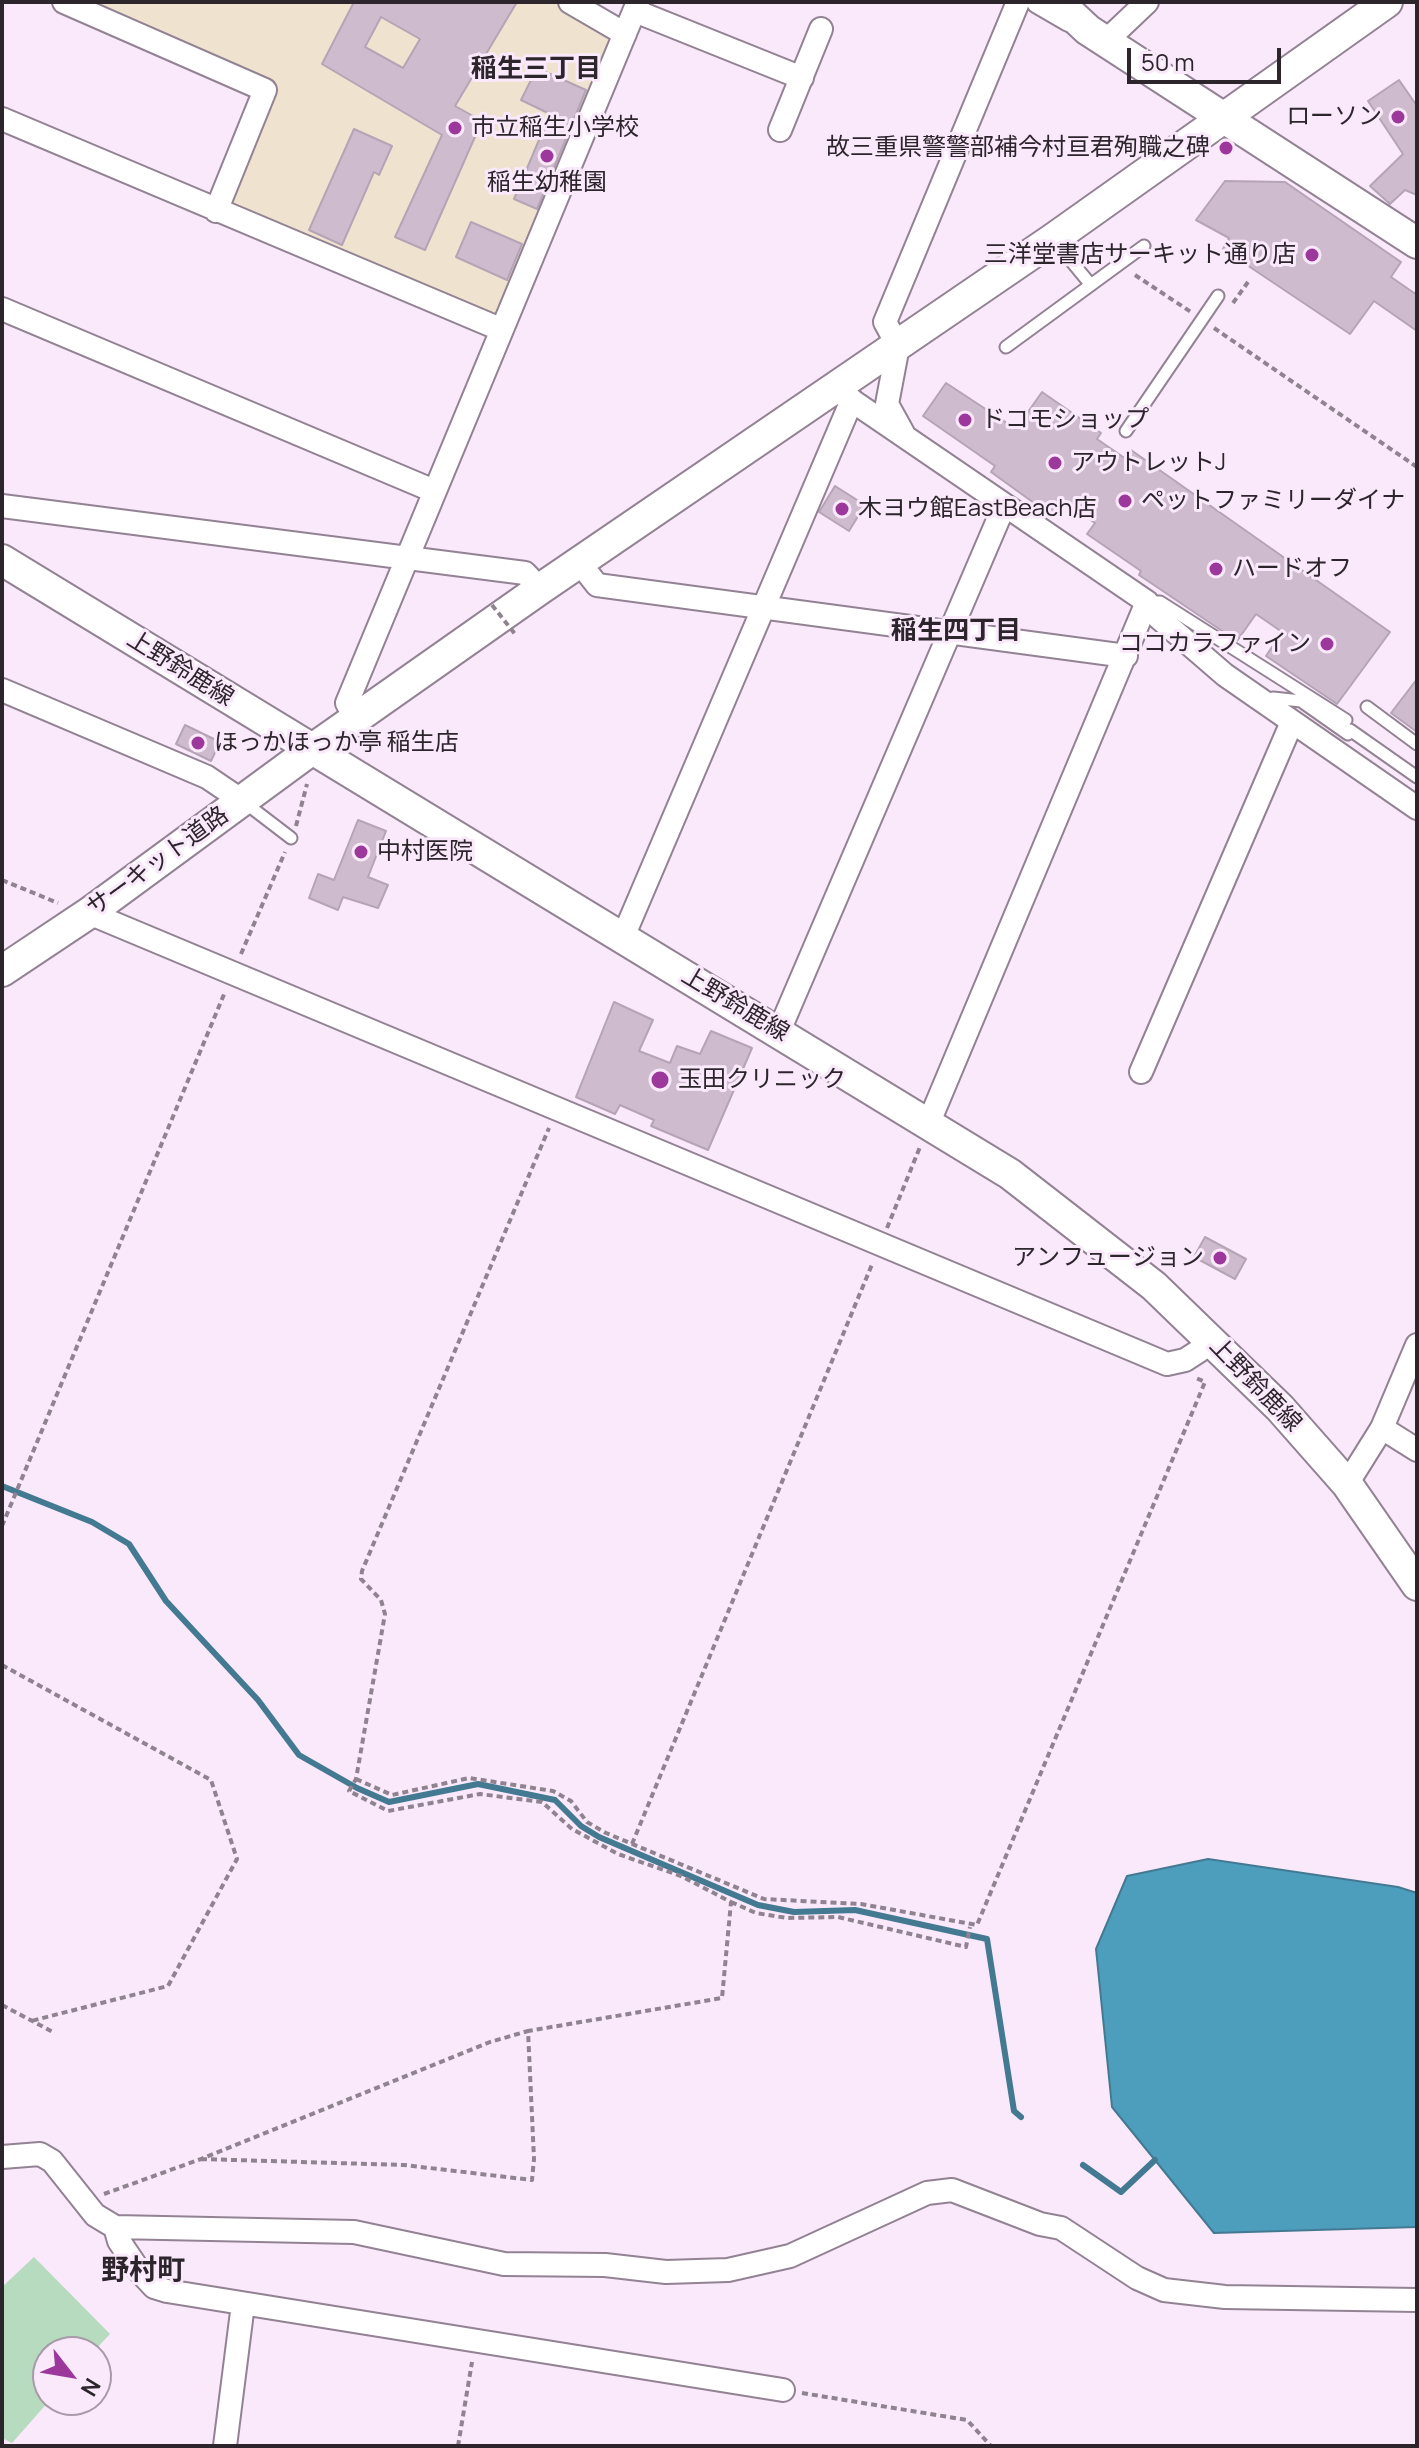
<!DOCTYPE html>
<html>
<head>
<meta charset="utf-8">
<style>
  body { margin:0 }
  #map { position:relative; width:1419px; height:2448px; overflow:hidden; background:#fae8fb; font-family:Manrope,sans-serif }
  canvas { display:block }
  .frame { position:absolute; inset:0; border:4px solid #2c252c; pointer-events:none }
  .north { position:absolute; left:32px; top:2336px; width:80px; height:80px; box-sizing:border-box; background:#fae8fb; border:2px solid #a89aa8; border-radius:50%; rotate:121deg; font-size:22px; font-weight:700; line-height:32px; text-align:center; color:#2c252c }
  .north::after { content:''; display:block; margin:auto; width:28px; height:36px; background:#9c379c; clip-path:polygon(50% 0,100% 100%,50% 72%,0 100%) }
  .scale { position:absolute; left:1127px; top:48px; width:154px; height:36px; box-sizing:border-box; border:4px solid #2c252c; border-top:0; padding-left:10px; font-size:24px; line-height:28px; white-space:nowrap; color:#2c252c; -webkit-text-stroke:6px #fae8fb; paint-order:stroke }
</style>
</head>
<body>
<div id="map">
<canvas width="1419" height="2448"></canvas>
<div class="frame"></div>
<div class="north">N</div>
<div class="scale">50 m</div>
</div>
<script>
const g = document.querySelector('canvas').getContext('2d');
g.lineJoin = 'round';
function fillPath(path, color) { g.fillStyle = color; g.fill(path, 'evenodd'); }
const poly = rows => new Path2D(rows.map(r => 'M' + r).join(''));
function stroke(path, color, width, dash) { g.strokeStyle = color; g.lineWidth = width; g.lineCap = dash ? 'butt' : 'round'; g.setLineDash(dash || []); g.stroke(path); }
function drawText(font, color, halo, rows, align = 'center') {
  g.font = font + ' Manrope,"Noto Sans JP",sans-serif'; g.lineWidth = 6; g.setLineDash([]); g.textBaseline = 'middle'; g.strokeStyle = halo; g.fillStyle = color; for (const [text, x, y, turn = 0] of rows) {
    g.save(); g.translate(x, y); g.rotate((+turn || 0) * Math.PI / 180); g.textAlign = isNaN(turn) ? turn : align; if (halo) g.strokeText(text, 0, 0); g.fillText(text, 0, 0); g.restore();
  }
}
const education = poly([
  [75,2,557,2,617,38,496,322,224,205,273,87]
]);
const green = poly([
  [34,2257,110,2334,93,2352,48,2352,50,2400,12,2443,2,2438,2,2287]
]);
const water = poly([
  [1208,1859,1398,1887,1417,1893,1417,2227,1214,2233,1112,2107,1096,1949,1127,1876,1208,1859]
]);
const stream = poly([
  [2,1486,92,1522,129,1544,166,1601,258,1700,299,1755,357,1788,389,1802,478,1784,555,1800,581,1826,599,1837,758,1905,794,1912,855,1910,987,1939,1014,2111,1021,2117],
  [1083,2165,1121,2192,1155,2160]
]);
const building = poly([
  [354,2,517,2,455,106,482,121,425,250,395,237,442,135,322,64,354,2],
  [381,17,420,39,403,68,365,47,381,17],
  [537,68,586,90,537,209,514,199,550,114,521,100,537,68],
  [1399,80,1417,106,1417,195,1405,190,1390,204,1370,186,1403,154,1368,101,1399,80],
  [354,129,392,146,379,175,374,172,342,245,309,230,354,129],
  [1225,181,1285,182,1401,262,1391,277,1417,295,1417,331,1374,301,1350,334,1223,249,1229,238,1196,220,1225,181],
  [471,222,522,244,507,280,456,257,471,222],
  [946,383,1016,429,1042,392,1101,433,1097,439,1126,459,1131,450,1390,632,1337,704,1266,656,1282,632,1256,614,1237,641,1139,575,1141,571,1087,534,1095,523,1063,501,1052,516,991,472,995,466,923,416,946,383],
  [835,486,865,505,849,531,819,512,835,486],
  [1417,679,1417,732,1391,713,1417,679],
  [185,725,220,742,211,761,176,744,185,725],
  [358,820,386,831,368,877,388,885,378,908,343,897,338,910,309,898,318,874,334,880,358,820],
  [614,1002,653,1020,639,1051,670,1063,677,1046,700,1054,711,1031,752,1048,708,1150,651,1126,654,1120,620,1105,615,1114,576,1097,614,1002],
  [1205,1237,1246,1259,1235,1279,1194,1257,1205,1237]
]);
const path = poly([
  [1135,275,1191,312],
  [1233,303,1248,282],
  [1214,328,1417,467],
  [296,826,307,784],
  [2,880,58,903],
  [241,954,285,852],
  [887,1228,920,1147],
  [2,1526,225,992],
  [2,1665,211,1780,237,1859,168,1986,31,2021],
  [356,1779,392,1795,469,1778,553,1791,571,1801,587,1822,606,1833,764,1899,861,1904,977,1925,1205,1382,1196,1378],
  [632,1844,873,1262],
  [731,1902,756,1913,787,1918,838,1917,966,1947,970,1927],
  [2,2005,53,2032],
  [201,2159,404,2165,532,2180,534,2159,528,2031,722,1998,731,1902,681,1876,618,1854,572,1829,542,1802,480,1794,388,1811,349,1791,356,1779,385,1614,381,1600,361,1579,362,1571,549,1128],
  [104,2194,201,2159,490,2042,528,2031],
  [802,2393,967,2420,991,2446],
  [458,2446,472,2362]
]);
const lane = poly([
  [1053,239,1091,285],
  [1006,347,1144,246],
  [1126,431,1218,296],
  [1147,602,1160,602,1346,720],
  [1268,702,1273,698,1301,701,1348,734],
  [1367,707,1417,744],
  [1350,730,1417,777],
  [244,802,291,838]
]);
const street = poly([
  [64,2,265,90,216,211],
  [570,2,625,34],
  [1038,2,1069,20],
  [635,11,802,78],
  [1106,41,1147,2],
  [2,119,500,329],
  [780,130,821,29],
  [2,309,434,491],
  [832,387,1147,602,1159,618,1225,675,1417,808],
  [903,433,887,404,898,346,885,322,1018,2],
  [2,506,525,573,540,589],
  [579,562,597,585,1126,656],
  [2,690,207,777,241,800],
  [356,719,347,703,638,2],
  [89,913,1167,1364,1185,1360,1199,1351,1208,1337],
  [623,937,852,400],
  [779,1031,1004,506],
  [1141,1072,1292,722],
  [929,1122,1147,602],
  [1382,1428,1417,1345],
  [1347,1484,1382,1428,1417,1450],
  [2,2157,40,2154,52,2161,95,2215,115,2227,354,2232,504,2264,605,2265,666,2272,728,2270,790,2256,927,2193,952,2190,1040,2224,1061,2228,1137,2278,1164,2290,1225,2297,1417,2300],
  [115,2227,119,2241,140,2272,154,2287,167,2291,783,2390],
  [225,2446,243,2304]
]);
const secondary = poly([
  [1058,2,1088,30,1417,243],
  [2,560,1010,1174,1154,1286,1280,1408,1347,1484,1417,1585],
  [2,971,89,913,311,750,540,589,1053,239,1387,2]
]);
const pathBridge = poly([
  [492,605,515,634]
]);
const markers = [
  [1398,117,8,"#9c379c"],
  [455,128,8,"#9c379c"],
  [1226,148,8,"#9c379c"],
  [547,156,8,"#9c379c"],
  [1312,255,8,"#9c379c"],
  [965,420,8,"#9c379c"],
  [1055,463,8,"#9c379c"],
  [1125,501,8,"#9c379c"],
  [842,509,8,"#9c379c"],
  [1216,569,8,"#9c379c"],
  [1327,644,8,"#9c379c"],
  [198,743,8,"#9c379c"],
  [361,852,8,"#9c379c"],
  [660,1080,10,"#9c379c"],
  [1220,1258,8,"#9c379c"]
];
const poiNames = [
  ["ローソン",1382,117,"right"],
  ["市立稲生小学校",471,128],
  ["故三重県警警部補今村亘君殉職之碑",1210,148,"right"],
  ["稲生幼稚園",547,183,"center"],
  ["三洋堂書店サーキット通り店",1296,255,"right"],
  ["ドコモショップ",981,420],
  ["アウトレットJ",1071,463],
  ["ペットファミリーダイナ",1141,501],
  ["木ヨウ館EastBeach店",858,509],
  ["ハードオフ",1232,569],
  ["ココカラファイン",1311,644,"right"],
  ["ほっかほっか亭 稲生店",214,743],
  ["中村医院",377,852],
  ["玉田クリニック",678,1080],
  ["アンフュージョン",1204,1258,"right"]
];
const streetNames = [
  ["上野鈴鹿線",180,669,32],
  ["サーキット道路",158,862,-36],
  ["上野鈴鹿線",735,1005,31],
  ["上野鈴鹿線",1255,1385,46]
];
const neighbourhoodNames = [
  ["稲生三丁目",536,70],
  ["稲生四丁目",956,632]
];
const quarterNames = [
  ["野村町",143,2271]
];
fillPath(education, '#efe3cf');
fillPath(green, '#b7dbbe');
fillPath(water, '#4d9ebd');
stroke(water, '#437a92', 2);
stroke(stream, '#437a92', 6);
fillPath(building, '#cebcce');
stroke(building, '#b5a4b6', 2);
stroke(lane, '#928293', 15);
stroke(street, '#928293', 26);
stroke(secondary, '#928293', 34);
stroke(path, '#908390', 4, [6, 4]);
stroke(lane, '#fff', 11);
stroke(street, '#fff', 22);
stroke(secondary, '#fff', 30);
stroke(pathBridge, '#908390', 4, [6, 4]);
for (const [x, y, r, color] of markers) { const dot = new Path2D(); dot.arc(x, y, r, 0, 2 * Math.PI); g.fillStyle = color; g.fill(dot); stroke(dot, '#fae8fb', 3); }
drawText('24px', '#2c252c', '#fae8fb', poiNames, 'left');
drawText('24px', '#2c252c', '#fae8fb', streetNames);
drawText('bold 26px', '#2c252c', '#fae8fb', neighbourhoodNames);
drawText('bold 28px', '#2c252c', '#fae8fb', quarterNames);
</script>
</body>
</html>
